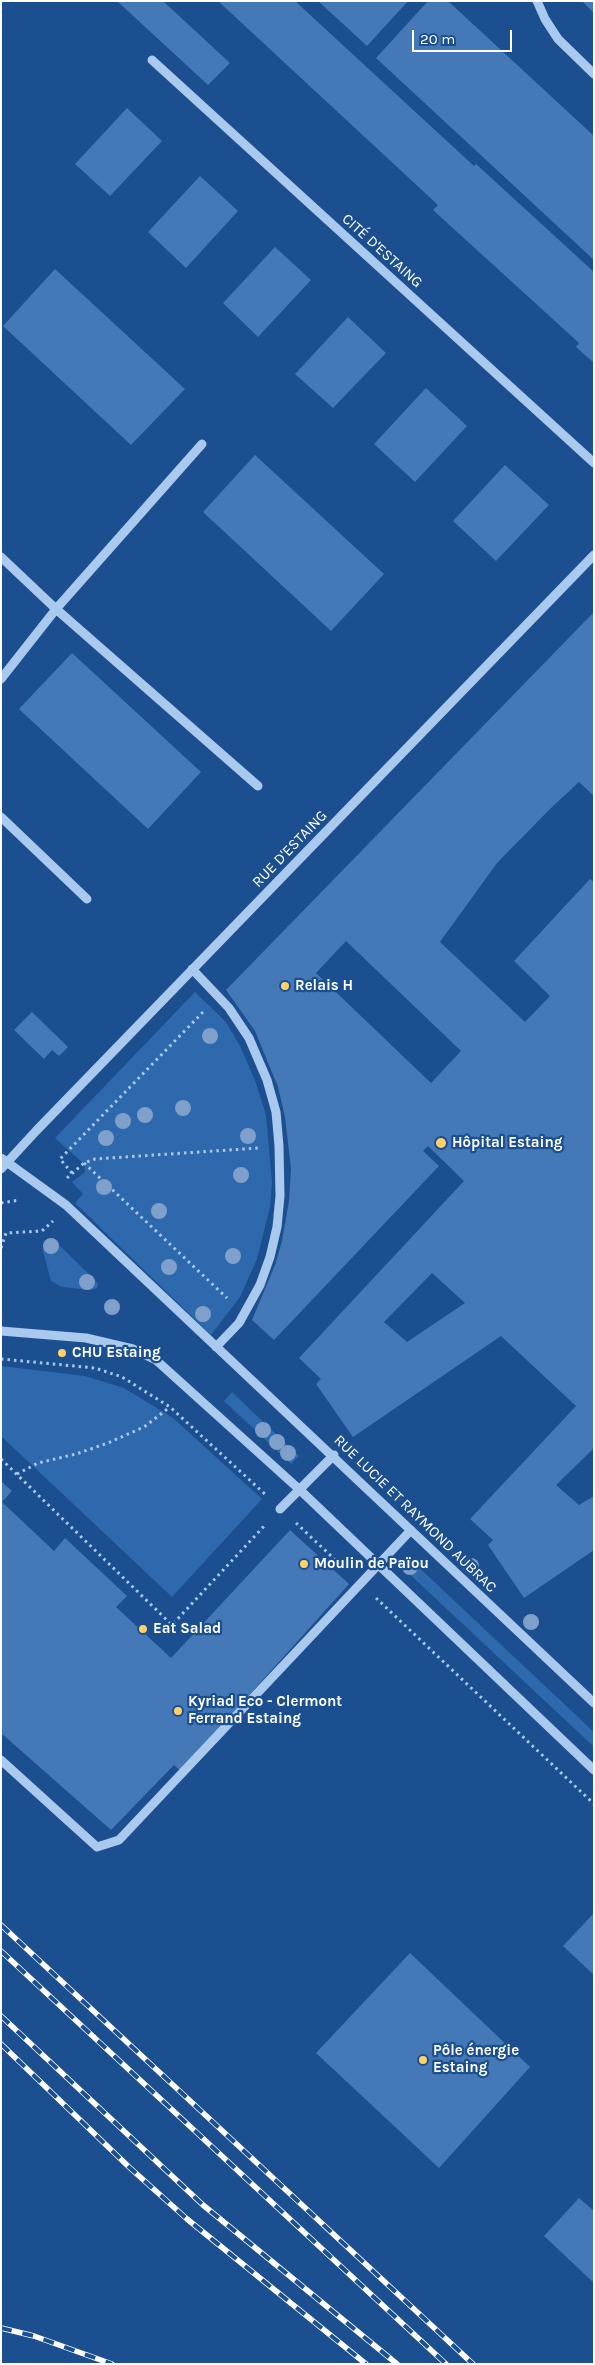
<!DOCTYPE html>
<html>
<head>
<meta charset="utf-8">
<style>
  body { margin:0 }
  #map { position:relative; width:595px; height:2365px; overflow:hidden; background:#1b4f8f; font-family:Karla,sans-serif }
  canvas { display:block }
  .frame { position:absolute; inset:0; border:2px solid #fff; pointer-events:none }
  .scale { position:absolute; left:412px; top:30px; width:100px; height:22px; box-sizing:border-box; border:2px solid #fff; border-top:0; padding-left:6px; font-size:15px; line-height:18px; white-space:nowrap; color:#fff; -webkit-text-stroke:4px #1b4f8f; paint-order:stroke }
</style>
</head>
<body>
<div id="map">
<canvas width="595" height="2365"></canvas>
<div class="frame"></div>
<div class="scale">20 m</div>
</div>
<script>
const g = document.querySelector('canvas').getContext('2d');
g.lineJoin = 'round';
function fillPath(path, color) { g.fillStyle = color; g.fill(path, 'evenodd'); }
const poly = rows => new Path2D(rows.map(r => 'M' + r).join(''));
function stroke(path, color, width, dash) { g.strokeStyle = color; g.lineWidth = width; g.lineCap = dash ? 'butt' : 'round'; g.setLineDash(dash || []); g.stroke(path); }
function drawText(font, color, halo, rows, align = 'center') {
  g.font = font + ' Karla,sans-serif'; g.lineWidth = 4.5; g.setLineDash([]); g.textBaseline = 'middle'; g.strokeStyle = halo; g.fillStyle = color; for (const [text, x, y, turn = 0] of rows) {
    g.save(); g.translate(x, y); g.rotate((+turn || 0) * Math.PI / 180); g.textAlign = isNaN(turn) ? turn : align; if (halo) g.strokeText(text, 0, 0); g.fillText(text, 0, 0); g.restore();
  }
}
const green = poly([
  [195,992,226,1022,240,1046,256,1083,266,1115,272,1182,270,1207,257,1259,240,1297,211,1335,75,1203,83,1194,72,1182,85,1172,84,1164,55,1138],
  [47,1240,54,1241,59,1245,94,1279,98,1284,97,1288,91,1290,62,1287,51,1281,43,1251],
  [1,1366,85,1376,124,1388,173,1418,262,1499,172,1597,1,1436],
  [232,1392,299,1456,291,1464,224,1401],
  [411,1560,594,1732,593,1746,403,1568]
]);
const building = poly([
  [117,1,163,1,230,63,208,85],
  [218,1,295,1,474,166,476,164,594,272,594,363,576,347,579,343,433,210,438,205],
  [318,1,408,1,367,46],
  [428,1,448,1,594,136,594,260,376,58],
  [582,1,594,1,594,13],
  [127,108,162,141,110,196,75,164],
  [200,176,238,211,186,268,148,232],
  [275,247,311,280,258,337,223,303],
  [55,269,185,389,131,445,3,326],
  [348,317,386,353,333,408,295,374],
  [426,388,467,426,415,482,374,444],
  [255,455,384,574,331,631,203,512],
  [505,465,549,505,496,561,453,521],
  [594,612,594,796,579,782,551,808,497,863,440,942,525,1022,550,996,514,961,590,879,594,882,594,1448,556,1485,579,1505,594,1496,594,1550,524,1598,488,1545,493,1540,470,1519,576,1406,501,1336,353,1437,316,1384,321,1379,299,1358,464,1181,428,1146,423,1151,439,1166,274,1340,252,1320,275,1265,282,1241,289,1201,291,1169,285,1117,278,1087,255,1031,226,990],
  [346,941,461,1051,431,1083,316,973],
  [432,1273,465,1303,407,1342,384,1322],
  [72,653,201,772,148,829,19,709],
  [32,1012,68,1047,59,1056,52,1050,44,1059,14,1030],
  [1,1481,12,1491,2,1502,54,1551,65,1538,127,1596,116,1607,171,1658,290,1530,349,1584,181,1771,174,1765,111,1830,1,1733],
  [594,1913,594,1975,563,1946],
  [410,1953,530,2067,439,2168,316,2053],
  [579,2198,594,2211,594,2283,544,2236]
]);
const path = poly([
  [84,1163,227,1298],
  [72,1173,60,1159,204,1011],
  [67,1178,84,1163,95,1159,259,1148],
  [1,1203,20,1200],
  [1,1248,6,1233,42,1231,53,1221],
  [1,1359,95,1368,122,1377,170,1407,266,1495],
  [1,1459,172,1625,266,1524],
  [17,1474,38,1463,76,1454,108,1443,144,1427,170,1407],
  [296,1523,346,1570],
  [376,1598,594,1804]
]);
const minor = poly([
  [537,1,545,19,558,39,594,74],
  [152,60,594,463],
  [1,557,56,609,202,444],
  [1,679,56,609,258,786],
  [1,817,87,899],
  [192,969,229,1008,249,1038,267,1080,276,1112,279,1146,280,1196,277,1227,270,1257,260,1285,239,1323,216,1347],
  [1,1158,66,1205,594,1703],
  [1,1169,36,1131,594,555],
  [1,1331,86,1338,133,1349,156,1360,300,1490,594,1770],
  [280,1509,334,1455],
  [1,1760,97,1847,119,1840,411,1530]
]);
const rail = poly([
  [1,1925,473,2364],
  [1,1951,446,2364],
  [1,2016,203,2205,397,2364],
  [1,2044,129,2167,187,2219,366,2364],
  [1,2328,34,2336,112,2364]
]);
const trees = [
  [210,1036],
  [183,1108],
  [145,1115],
  [123,1121],
  [248,1136],
  [106,1138],
  [241,1175],
  [104,1187],
  [159,1211],
  [51,1246],
  [233,1256],
  [169,1267],
  [87,1282],
  [112,1307],
  [203,1314],
  [263,1430],
  [277,1442],
  [288,1453],
  [471,1566],
  [410,1567],
  [531,1622]
];
const markers = [
  [285,986,5,"#ffd166"],
  [441,1143,6,"#ffd166"],
  [62,1353,5,"#ffd166"],
  [304,1564,5,"#ffd166"],
  [143,1629,5,"#ffd166"],
  [178,1711,5,"#ffd166"],
  [423,2060,5,"#ffd166"]
];
const streetNames = [
  ["CITÉ D'ESTAING",382,251,42],
  ["RUE D'ESTAING",290,849,-46],
  ["RUE LUCIE ET RAYMOND AUBRAC",415,1514,44]
];
const poiNames = [
  ["Relais H",295,986],
  ["Hôpital Estaing",452,1143],
  ["CHU Estaing",72,1353],
  ["Moulin de Païou",314,1564],
  ["Eat Salad",153,1629],
  ["Kyriad Eco - Clermont",188,1702],
  ["Ferrand Estaing",188,1719],
  ["Pôle énergie",433,2051],
  ["Estaing",433,2068]
];
fillPath(green, '#2e69ad');
fillPath(building, '#4478b7');
stroke(path, '#a9c9ee', 3, [2.5, 4]);
stroke(minor, '#a9c9ee', 9);
stroke(rail, '#fff', 5.5);
stroke(rail, '#1b4f8f', 4, [11]);
g.fillStyle = '#7ea0ca';
for (const [x, y] of trees) { g.beginPath(); g.arc(x, y, 8, 0, 2 * Math.PI); g.fill(); }
for (const [x, y, r, color] of markers) { const dot = new Path2D(); dot.arc(x, y, r, 0, 2 * Math.PI); g.fillStyle = color; g.fill(dot); stroke(dot, '#1b4f8f', 2); }
drawText('15px', '#fff', '#1b4f8f', streetNames);
drawText('bold 15px', '#fff', '#1b4f8f', poiNames, 'left');
</script>
</body>
</html>
